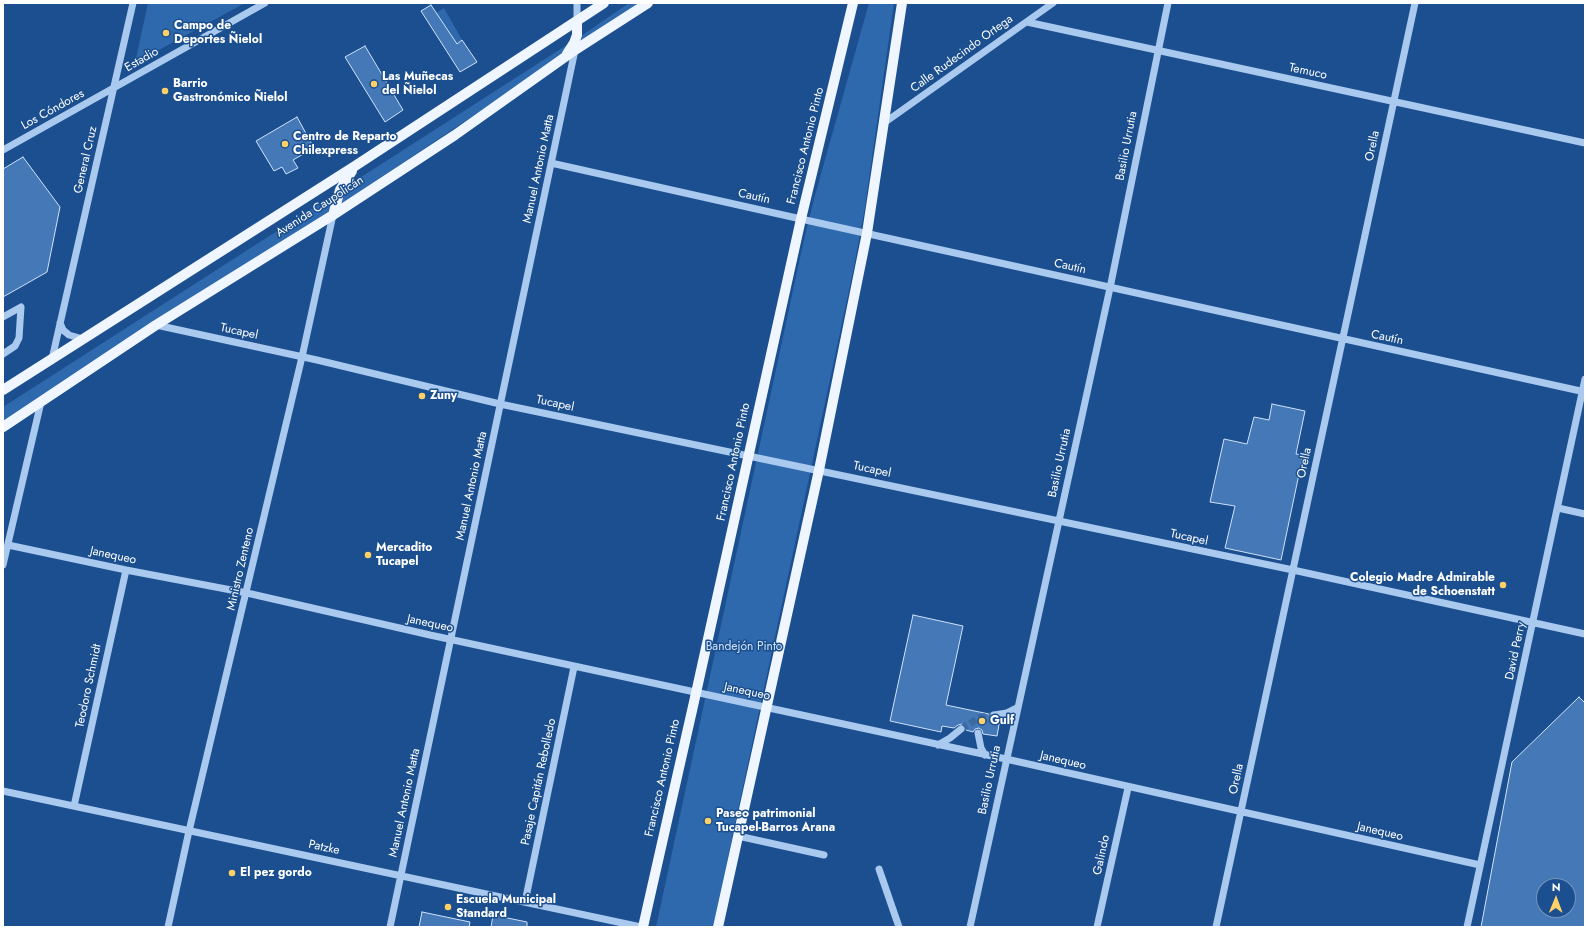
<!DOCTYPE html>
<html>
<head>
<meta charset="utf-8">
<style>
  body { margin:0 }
  #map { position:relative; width:1588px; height:930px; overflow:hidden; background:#1b4f8f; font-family:Jost,sans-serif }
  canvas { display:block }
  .frame { position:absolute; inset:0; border:4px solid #fff; pointer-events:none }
  .north { position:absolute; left:1536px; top:878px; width:40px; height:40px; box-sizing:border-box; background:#1b4f8f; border:1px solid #7695bc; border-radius:50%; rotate:1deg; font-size:11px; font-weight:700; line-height:16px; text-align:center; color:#fff }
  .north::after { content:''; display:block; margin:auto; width:14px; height:18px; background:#ffd166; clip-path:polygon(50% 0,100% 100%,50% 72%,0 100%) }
</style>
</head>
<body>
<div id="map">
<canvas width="1588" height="930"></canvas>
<div class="frame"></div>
<div class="north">N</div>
</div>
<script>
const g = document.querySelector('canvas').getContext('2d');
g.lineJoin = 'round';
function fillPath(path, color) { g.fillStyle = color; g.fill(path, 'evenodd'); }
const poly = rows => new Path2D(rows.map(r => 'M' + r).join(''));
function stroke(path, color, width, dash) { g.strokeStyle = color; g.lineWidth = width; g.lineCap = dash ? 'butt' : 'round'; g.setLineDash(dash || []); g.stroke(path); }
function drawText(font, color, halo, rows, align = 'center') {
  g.font = font + ' Jost,sans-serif'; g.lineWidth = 3; g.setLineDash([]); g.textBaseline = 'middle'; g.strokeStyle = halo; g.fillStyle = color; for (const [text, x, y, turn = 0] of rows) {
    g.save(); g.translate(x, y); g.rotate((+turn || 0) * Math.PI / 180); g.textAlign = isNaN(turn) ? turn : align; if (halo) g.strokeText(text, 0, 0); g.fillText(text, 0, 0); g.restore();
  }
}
const green = poly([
  [148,3,245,3,135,63],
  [629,3,642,3,332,210,3,422,3,407,587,32],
  [869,3,894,3,865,207,854,267,713,927,656,927,803,244,814,199],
  [444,8,462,40,456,45,436,13]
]);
const building = poly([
  [431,5,457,44,462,40,477,62,460,72,421,11,431,5],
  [365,46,403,110,385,122,345,57,365,46],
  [297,117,314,148,293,160,298,168,286,174,282,167,274,171,256,141,297,117],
  [23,157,60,207,47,272,3,297,3,169,23,157],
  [1272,404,1305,411,1296,454,1303,455,1281,560,1225,548,1235,506,1210,502,1224,439,1247,444,1254,417,1269,420,1272,404],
  [913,615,963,626,946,705,989,714,990,718,993,720,1000,719,997,736,983,734,982,730,979,728,975,729,973,732,966,730,965,726,962,724,958,725,954,728,942,726,941,732,890,721,913,615],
  [1579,697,1585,703,1585,927,1481,927,1512,762,1579,697],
  [1544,886,1568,886,1568,910,1544,910,1544,886],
  [422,912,470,922,469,927,419,927,422,912],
  [493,915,527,922,527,927,491,927,493,915]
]);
const minorTunnel = poly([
  [961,729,979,718,994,715]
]);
const minor = poly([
  [577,21,577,3],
  [1027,22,1585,143],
  [884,123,1053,3],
  [3,150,265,3],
  [551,163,801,219,1585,392],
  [3,317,21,307,19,338,15,346,3,354],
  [60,323,63,330,69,335,83,339],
  [156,325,317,360,500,404,1293,570,1585,634],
  [52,359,133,3],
  [1558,508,1585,514],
  [8,545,126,570,247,593,430,635,1006,759,1480,865],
  [3,565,41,402],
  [994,715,1007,713,1017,708],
  [978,733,981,748,985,755],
  [938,745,950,738,961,729],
  [3,791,641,927],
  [74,806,126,570],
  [738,836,824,855],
  [879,869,899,927],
  [525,902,574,667],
  [168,927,189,831,302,357,333,215],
  [390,927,575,50],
  [970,927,1110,288,1168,3],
  [1097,927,1128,788],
  [1216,927,1415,3],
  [1467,927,1585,379]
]);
const major = poly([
  [567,54,574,43,577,35,577,21],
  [333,215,340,190,352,171],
  [3,390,355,166,604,3],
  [3,427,156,325,333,215,455,135,575,50,648,3],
  [643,927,696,693,801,219,853,3],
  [718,927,819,470,867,233,902,3]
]);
const markers = [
  [166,33,4,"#ffd166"],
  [374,84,4,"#ffd166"],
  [165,91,4,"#ffd166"],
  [285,144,4,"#ffd166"],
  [422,396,4,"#ffd166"],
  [368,555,4,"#ffd166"],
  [1503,585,4,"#ffd166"],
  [982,721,4,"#ffd166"],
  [708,821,4,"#ffd166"],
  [232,873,4,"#ffd166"],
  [448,907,4,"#ffd166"]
];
const poiNames = [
  ["Campo de",174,26],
  ["Deportes Ñielol",174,40],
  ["Las Muñecas",382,77],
  ["del Ñielol",382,91],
  ["Barrio",173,84],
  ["Gastronómico Ñielol",173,98],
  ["Centro de Reparto",293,137],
  ["Chilexpress",293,151],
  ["Zuny",430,396],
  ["Mercadito",376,548],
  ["Tucapel",376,562],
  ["Colegio Madre Admirable",1495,578,"right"],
  ["de Schoenstatt",1495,592,"right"],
  ["Gulf",990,721],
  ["Paseo patrimonial",716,814],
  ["Tucapel-Barros Arana",716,828],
  ["El pez gordo",240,873],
  ["Escuela Municipal",456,900],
  ["Standard",456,914]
];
const streetNames = [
  ["Calle Rudecindo Ortega",962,54,-36],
  ["Estadio",142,60,-30],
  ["Temuco",1308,72,12],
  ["Los Cóndores",53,110,-29],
  ["Francisco Antonio Pinto",806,146,-76],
  ["Basilio Urrutia",1127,146,-79],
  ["Orella",1373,146,-78],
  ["General Cruz",86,160,-77],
  ["Manuel Antonio Matta",539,169,-78],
  ["Cautín",754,197,13],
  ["Avenida Caupolicán",320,207,-33],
  ["Cautín",1070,267,13],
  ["Tucapel",239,332,12],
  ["Cautín",1387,338,12],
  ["Tucapel",555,404,12],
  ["Francisco Antonio Pinto",734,462,-78],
  ["Basilio Urrutia",1060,463,-78],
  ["Orella",1305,463,-78],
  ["Tucapel",872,470,12],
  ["Manuel Antonio Matta",472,486,-78],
  ["Tucapel",1189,538,12],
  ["Janequeo",113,556,12],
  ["Ministro Zenteno",241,569,-77],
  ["Janequeo",430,624,12],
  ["David Perry",1516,651,-78],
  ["Teodoro Schmidt",89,686,-78],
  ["Janequeo",747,692,12],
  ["Janequeo",1063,761,13],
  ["Francisco Antonio Pinto",663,778,-77],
  ["Orella",1237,779,-78],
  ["Basilio Urrutia",990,780,-78],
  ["Pasaje Capitán Rebolledo",539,782,-78],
  ["Manuel Antonio Matta",405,803,-78],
  ["Janequeo",1380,832,13],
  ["Patzke",324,848,12],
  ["Galindo",1102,855,-78]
];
const parkNames = [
  ["Bandejón Pinto",744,647]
];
fillPath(green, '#2e69ad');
fillPath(building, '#4478b7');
stroke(building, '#cfe3fa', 1);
stroke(minorTunnel, '#3d69a0', 7, [7, 3.5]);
stroke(minor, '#a9c9ee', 7);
stroke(major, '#f0f6ff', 10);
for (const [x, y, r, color] of markers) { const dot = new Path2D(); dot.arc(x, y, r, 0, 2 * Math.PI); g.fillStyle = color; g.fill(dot); stroke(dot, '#1b4f8f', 1.5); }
drawText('bold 12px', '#fff', '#1b4f8f', poiNames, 'left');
drawText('12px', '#fff', '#1b4f8f', streetNames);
drawText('12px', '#cfe3fa', '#1b4f8f', parkNames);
</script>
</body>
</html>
